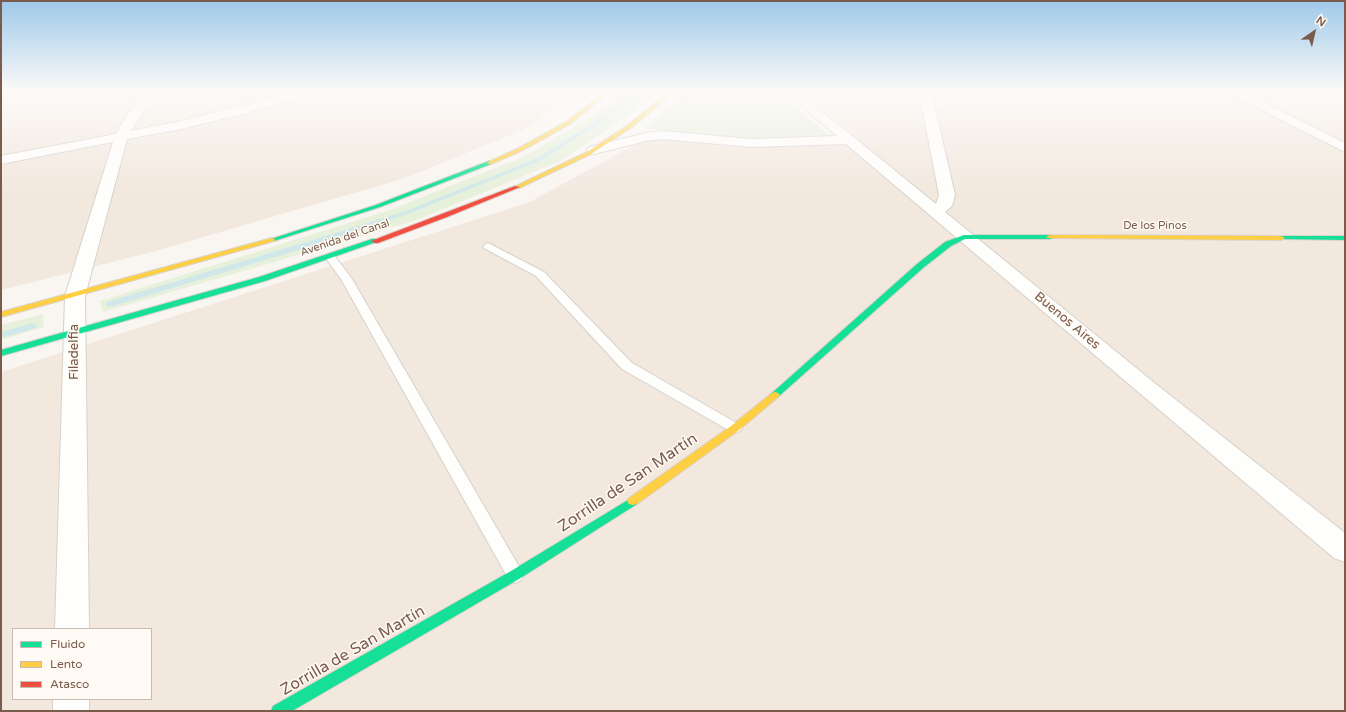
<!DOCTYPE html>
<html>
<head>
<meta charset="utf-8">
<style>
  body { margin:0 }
  #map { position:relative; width:1346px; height:712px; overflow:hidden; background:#f9f5f0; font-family:"Varela Round",sans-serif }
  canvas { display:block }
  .frame { position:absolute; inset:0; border:2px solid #7a5c4d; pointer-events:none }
  .legend { position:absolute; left:12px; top:628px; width:140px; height:72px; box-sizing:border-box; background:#fffaf3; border:1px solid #cabbb1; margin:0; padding:5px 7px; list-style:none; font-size:12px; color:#7a5c4d }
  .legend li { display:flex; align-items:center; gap:8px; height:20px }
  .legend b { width:20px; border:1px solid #cabbb1 }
  .north { position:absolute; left:1294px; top:12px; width:40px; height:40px; -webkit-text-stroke:3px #fffaf3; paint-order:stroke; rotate:34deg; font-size:11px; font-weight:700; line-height:16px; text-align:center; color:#7a5c4d }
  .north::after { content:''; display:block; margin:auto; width:14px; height:18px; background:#7a5c4d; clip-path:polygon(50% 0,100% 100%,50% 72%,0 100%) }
</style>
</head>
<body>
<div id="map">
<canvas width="1346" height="712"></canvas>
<div class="frame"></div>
<ul class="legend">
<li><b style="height:5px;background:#16e098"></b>Fluido</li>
<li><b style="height:5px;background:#ffcf43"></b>Lento</li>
<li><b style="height:5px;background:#f24e42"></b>Atasco</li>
</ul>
<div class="north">N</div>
</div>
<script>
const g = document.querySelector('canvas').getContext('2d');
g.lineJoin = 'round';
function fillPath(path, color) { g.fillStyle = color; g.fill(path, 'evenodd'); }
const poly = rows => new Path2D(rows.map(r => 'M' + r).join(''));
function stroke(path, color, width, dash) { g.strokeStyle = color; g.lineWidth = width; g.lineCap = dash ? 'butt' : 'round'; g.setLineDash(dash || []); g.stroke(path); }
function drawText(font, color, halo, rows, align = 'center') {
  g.font = font + ' "Varela Round",sans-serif'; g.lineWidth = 3; g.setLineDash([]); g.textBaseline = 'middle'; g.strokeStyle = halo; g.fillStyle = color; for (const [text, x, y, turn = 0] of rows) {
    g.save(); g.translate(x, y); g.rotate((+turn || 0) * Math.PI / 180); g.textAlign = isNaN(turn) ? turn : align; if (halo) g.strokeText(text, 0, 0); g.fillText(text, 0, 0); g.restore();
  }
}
const residential = poly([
  [1,91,578,91,525,129,405,178,152,252,1,290],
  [802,91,1345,91,1345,711,1,711,1,372,530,202,647,138,748,148,861,141],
  [13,629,151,629,151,699,13,699]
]);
const green = poly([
  [626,91,658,91,627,116,560,161,414,221,103,312,100,301,393,209,525,156,590,118],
  [687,91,777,91,833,139,742,142,645,128],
  [43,314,44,327,1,340,1,325]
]);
const stream = poly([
  [638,91,643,91,614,114,542,160,410,213,322,243,113,306,107,306,106,304,107,302,316,239,406,211,538,158,610,112,638,91],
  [33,323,37,326,36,328,1,338,1,332,33,323]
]);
const lane = poly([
  [488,243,544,272,632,363,740,425,742,428,740,431,735,433,730,431,622,369,536,276,484,248,483,246,488,243],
  [330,254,334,255,352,279,521,570,524,575,521,580,515,583,509,580,341,279,325,257,330,254]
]);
const street = poly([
  [144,91,156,91,131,131,181,121,299,91,318,91,316,93,243,114,181,129,127,139,85,296,89,629,55,629,65,296,113,142,1,164,1,156,116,134,124,120,144,91],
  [784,91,797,91,936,204,939,195,919,91,931,91,955,195,952,206,945,212,1157,385,1345,533,1345,562,1334,558,846,144,751,147,663,139,646,141,594,154,589,153,587,150,589,147,646,133,663,131,751,139,837,136,784,91],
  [1226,91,1241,91,1345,143,1345,152,1228,93,1226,91],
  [53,699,89,699,89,711,53,711,53,699]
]);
const fast = poly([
  [489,161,492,163,491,164,380,207,274,241,270,241,268,240,376,205,489,161],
  [964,235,1050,235,1054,237,1050,239,965,239,951,246,923,268,778,397,772,397,770,395,772,393,917,264,945,242,964,235],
  [1281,236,1345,236,1345,240,1279,239,1277,238,1281,236],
  [372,239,375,239,379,241,265,281,1,356,1,350,259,277,372,239],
  [633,497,637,498,639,501,637,504,519,579,292,711,271,711,273,706,511,571,633,497]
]);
const slow = poly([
  [606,91,611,91,570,124,521,151,491,164,486,163,517,149,566,122,606,91],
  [670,91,675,91,632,127,591,154,519,188,514,187,587,152,628,125,670,91],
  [1050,235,1281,236,1285,238,1281,240,1048,238,1046,237,1050,235],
  [272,238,276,240,274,241,1,317,1,312,272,238],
  [775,392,778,393,780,395,778,397,739,430,637,504,633,505,629,504,627,501,629,498,731,426,772,393,775,392]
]);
const jam = poly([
  [515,186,520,187,447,217,378,243,375,243,371,241,515,186]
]);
const farStreetnames = [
  ["De los Pinos",1155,226],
  ["Avenida del Canal",345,238,-19]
];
const streetNames = [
  ["Buenos Aires",1067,321,40],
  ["Filadelfia",75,352,-90]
];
const nearStreetnames = [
  ["Zorrilla de San Martín",628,483,-34],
  ["Zorrilla de San Martín",353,651,-30]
];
fillPath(residential, '#f2e8de');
fillPath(green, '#e7f0db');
fillPath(stream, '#d0e8ea');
stroke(lane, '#d7d1cb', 2);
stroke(street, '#d7d1cb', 2);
stroke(fast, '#d9d2cb', 2);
stroke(slow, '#d9d2cb', 2);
stroke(jam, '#d9d2cb', 2);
fillPath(lane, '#fefefd');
fillPath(street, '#fefefd');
fillPath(fast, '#16e098');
fillPath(slow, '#ffcf43');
fillPath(jam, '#f24e42');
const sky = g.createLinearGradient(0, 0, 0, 191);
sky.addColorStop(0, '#9ec9e9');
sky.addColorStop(0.48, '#fcfaf8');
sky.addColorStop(1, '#fcfaf800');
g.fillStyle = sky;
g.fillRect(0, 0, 1346, 191);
drawText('11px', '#7a5c4d', '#fffaf3', farStreetnames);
drawText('13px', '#7a5c4d', '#fffaf3', streetNames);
drawText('16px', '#7a5c4d', '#fffaf3', nearStreetnames);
</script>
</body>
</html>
